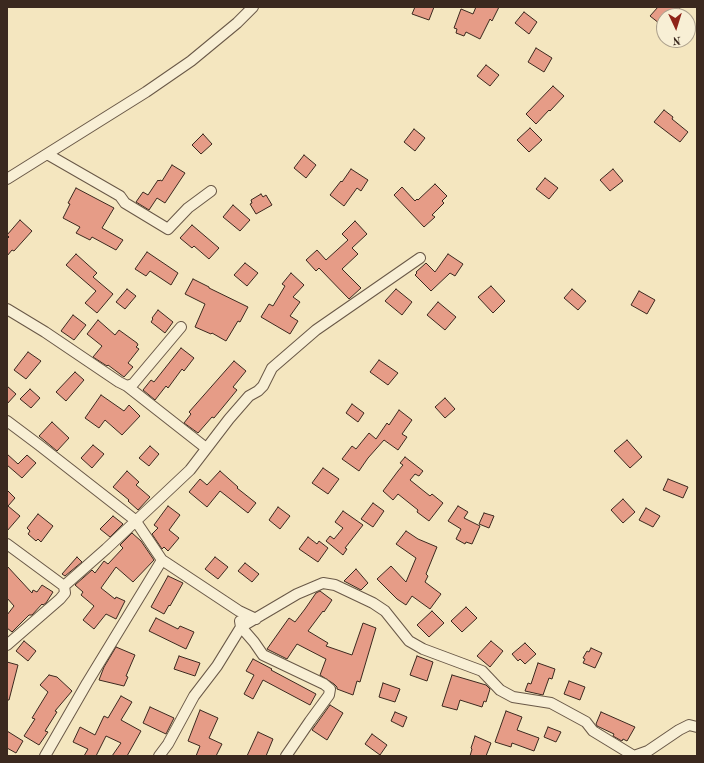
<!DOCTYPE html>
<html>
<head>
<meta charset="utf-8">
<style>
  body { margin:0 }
  #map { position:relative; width:704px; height:763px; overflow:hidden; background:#f4e6bf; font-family:"Old Standard TT",serif }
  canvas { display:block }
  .frame { position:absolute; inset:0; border:8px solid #3b291f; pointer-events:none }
  .north { position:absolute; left:656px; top:8px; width:40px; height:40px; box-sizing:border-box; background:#f8efd5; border:1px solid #aca08c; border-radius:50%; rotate:176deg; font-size:11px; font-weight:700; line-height:16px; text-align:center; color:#3b291f }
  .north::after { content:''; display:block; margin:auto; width:14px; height:18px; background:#8f2418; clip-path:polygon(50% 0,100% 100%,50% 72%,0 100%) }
</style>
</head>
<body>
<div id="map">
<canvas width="704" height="763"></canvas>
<div class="frame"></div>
<div class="north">N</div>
</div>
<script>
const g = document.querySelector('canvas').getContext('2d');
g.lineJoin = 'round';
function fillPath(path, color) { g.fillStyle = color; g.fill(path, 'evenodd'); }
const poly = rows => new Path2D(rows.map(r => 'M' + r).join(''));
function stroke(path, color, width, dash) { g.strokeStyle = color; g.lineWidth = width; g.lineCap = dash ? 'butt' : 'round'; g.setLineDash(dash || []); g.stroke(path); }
const building = poly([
  [415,7,434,7,429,20,412,14,415,7],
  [476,7,499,7,492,21,490,19,480,39,466,32,464,36,456,33,457,29,454,28,461,9,473,14,476,7],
  [658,7,681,7,673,16,664,16,664,27,650,16,658,7],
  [524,12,537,22,529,34,515,23,524,12],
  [536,48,552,58,544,72,528,62,536,48],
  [486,65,499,75,490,86,477,76,486,65],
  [553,86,564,96,550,111,549,110,536,124,526,114,553,86],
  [664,110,673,117,672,119,688,132,680,142,654,122,664,110],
  [530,128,542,140,529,152,517,140,530,128],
  [414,129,425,138,415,151,404,142,414,129],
  [203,134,212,144,201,154,192,145,203,134],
  [304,155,316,165,306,178,294,168,304,155],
  [172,165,185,173,165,203,157,198,149,210,136,202,143,192,148,195,158,180,159,181,160,180,162,181,172,165],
  [351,169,368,180,361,191,357,188,344,206,330,195,341,181,342,182,351,169],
  [613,169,623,181,610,191,600,180,613,169],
  [545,178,558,188,549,199,536,189,545,178],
  [435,184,447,196,442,201,444,203,432,215,435,217,424,227,394,195,402,187,415,201,417,199,418,200,435,184],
  [76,188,114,208,102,228,123,240,116,250,92,237,90,240,76,233,80,227,63,218,70,204,68,203,76,188],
  [261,194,263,197,266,195,272,205,256,214,250,204,252,203,251,200,261,194],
  [233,205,250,220,240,231,223,217,233,205],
  [20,220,32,231,14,251,12,250,7,256,7,239,9,237,7,235,20,220],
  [355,221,367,234,352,248,358,254,342,269,361,288,349,299,319,268,316,271,306,260,317,250,326,260,348,240,342,234,355,221],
  [192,225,219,248,209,259,194,246,192,248,180,238,192,225],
  [147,252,178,273,171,285,150,271,146,276,135,269,147,252],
  [76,254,97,273,93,277,113,294,97,313,85,303,96,291,66,265,76,254],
  [448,254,463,264,455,276,450,273,431,291,415,275,417,273,416,272,426,263,435,272,448,254],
  [245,263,258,273,247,286,234,275,245,263],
  [291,273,304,285,293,297,300,302,290,316,298,321,290,334,261,317,269,304,273,306,285,286,282,284,291,273],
  [193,279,209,287,209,288,248,307,240,322,238,321,226,341,212,333,211,334,195,327,205,304,185,294,193,279],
  [491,286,505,301,493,313,478,297,491,286],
  [127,289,136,296,125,309,116,302,127,289],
  [396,289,412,302,402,315,385,301,396,289],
  [572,289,586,301,578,310,564,298,572,289],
  [639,291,655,300,647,314,631,305,639,291],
  [438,302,456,317,445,330,427,315,438,302],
  [158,310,173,322,165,333,151,322,153,319,152,318,158,310],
  [73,315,86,325,74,340,61,331,73,315],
  [98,320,115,335,119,330,137,343,138,345,136,347,139,349,128,363,133,367,124,377,108,365,107,366,93,357,102,346,87,334,98,320],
  [181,348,194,358,184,371,182,369,168,388,166,386,155,400,143,390,151,380,154,382,181,348],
  [28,352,41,361,26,379,14,370,28,352],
  [379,360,398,373,388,385,370,372,379,360],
  [234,361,246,371,233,387,237,390,214,418,212,417,198,433,184,423,191,414,189,412,234,361],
  [75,372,84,380,66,401,56,392,75,372],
  [7,386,16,394,7,404,7,386],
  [30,389,40,398,31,408,20,399,30,389],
  [101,395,124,411,129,405,140,416,122,435,105,420,99,428,85,418,101,395],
  [445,398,455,409,445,418,435,407,445,398],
  [352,404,364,413,358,422,346,413,352,404],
  [399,410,412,420,402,434,407,437,398,450,384,440,368,458,359,471,342,459,352,446,356,449,369,433,376,439,387,423,389,425,399,410],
  [52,422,69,438,57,451,39,436,52,422],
  [627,440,642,457,630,468,614,451,627,440],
  [93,445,104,454,92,468,81,458,93,445],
  [150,446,159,454,149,466,139,458,150,446],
  [7,454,18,464,27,455,36,463,22,478,7,465,7,454],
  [405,457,423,471,419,476,415,474,410,480,430,496,432,494,443,503,429,521,417,512,418,510,398,494,393,500,383,491,398,471,403,465,400,463,405,457],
  [323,468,339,479,328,494,312,483,323,468],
  [127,471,139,482,136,485,150,497,138,510,128,501,129,500,113,487,127,471],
  [220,471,238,487,237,488,256,503,248,513,220,491,207,507,189,492,200,479,207,485,220,471],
  [668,479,688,487,683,498,663,490,668,479],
  [7,490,15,498,8,506,20,516,7,531,7,490],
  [623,499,635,512,623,523,611,510,623,499],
  [373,503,384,511,373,527,361,519,373,503],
  [168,506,180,515,169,530,179,538,168,551,164,547,162,549,152,534,158,528,154,525,168,506],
  [458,506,468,512,464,518,480,526,472,544,466,542,465,544,456,539,461,529,448,521,458,506],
  [278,507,290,516,280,529,269,520,278,507],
  [646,508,660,516,653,527,639,520,646,508],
  [343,511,363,525,345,548,347,549,343,555,326,541,330,536,334,539,343,528,335,522,343,511],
  [484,513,494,516,489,528,479,524,484,513],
  [38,514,53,526,41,542,38,539,36,541,28,534,30,531,27,528,38,514],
  [113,516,123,524,110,537,100,529,113,516],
  [406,531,418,539,437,547,426,574,428,576,425,582,441,594,430,609,412,596,406,605,397,599,377,579,391,566,406,582,416,558,396,544,406,531],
  [132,533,141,541,154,560,133,582,116,567,101,588,115,599,116,597,125,601,116,619,106,614,94,629,83,620,94,606,81,595,83,592,75,585,92,570,95,573,104,561,108,564,123,548,120,545,132,533],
  [308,537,317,544,319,541,328,548,318,562,299,549,308,537],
  [77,557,82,562,65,576,62,574,77,557],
  [215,557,228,567,218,579,205,569,215,557],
  [245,563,259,574,252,582,238,571,245,563],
  [7,566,32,593,33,590,37,592,42,585,53,592,46,603,43,605,42,604,32,615,29,615,12,632,7,628,7,615,14,606,7,598,7,566],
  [356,569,368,583,361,590,344,581,356,569],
  [168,576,183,583,170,606,169,605,164,614,151,607,168,576],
  [320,591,332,600,324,612,323,611,308,631,328,643,326,646,352,655,363,623,376,628,360,682,357,681,353,695,337,689,337,687,334,684,320,675,326,659,297,644,287,659,267,649,289,618,295,622,305,609,316,593,320,591],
  [466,607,477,618,462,632,451,621,466,607],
  [432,611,444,623,429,637,417,625,432,611],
  [156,618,178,629,180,626,194,632,186,649,149,631,156,618],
  [24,641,36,651,28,661,16,651,24,641],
  [491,641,503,651,490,667,477,656,491,641],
  [525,643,536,654,525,664,520,659,518,661,512,654,525,643],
  [116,647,135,655,126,676,128,677,124,686,99,680,104,667,116,647],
  [591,648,602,653,595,668,583,663,585,659,583,658,587,651,589,652,591,648],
  [179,656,200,663,195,676,174,669,179,656],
  [417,656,433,662,427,681,410,675,417,656],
  [253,659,272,669,271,670,316,694,310,705,263,680,253,699,244,694,254,675,246,671,253,659],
  [7,662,18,665,9,700,7,700,7,662],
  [538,663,555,669,552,679,549,678,543,695,525,691,528,683,531,684,538,663],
  [49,675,57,677,72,691,55,711,57,712,45,731,48,732,39,745,24,736,35,719,32,718,48,692,40,685,49,675],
  [452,675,486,685,490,689,486,702,484,701,482,707,460,700,457,710,442,706,452,675],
  [569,681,585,687,580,700,564,694,569,681],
  [383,683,400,689,395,702,379,697,383,683],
  [121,696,132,702,121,720,141,731,127,756,112,756,121,743,106,736,96,756,84,756,88,749,73,742,80,727,95,735,104,716,108,718,121,696],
  [330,705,343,713,327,740,312,730,330,705],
  [150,707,174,718,166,734,143,723,150,707],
  [200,710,218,718,209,738,222,744,216,756,196,756,200,746,188,741,200,710],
  [506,711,522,717,517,730,539,738,534,751,512,743,511,747,495,742,506,711],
  [395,712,407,717,403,727,391,721,395,712],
  [601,712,635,727,627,741,623,739,622,741,620,740,613,736,614,734,597,726,596,724,601,712],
  [548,727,561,732,556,742,544,737,548,727],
  [7,731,23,741,16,753,7,748,7,731],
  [258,732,273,739,266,756,247,756,258,732],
  [372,734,387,745,380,755,365,744,372,734],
  [475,736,491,743,486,756,470,756,472,749,471,748,475,736]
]);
const street = poly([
  [47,154,120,196,125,203,168,229,188,208,211,191],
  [7,179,146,92,191,61,237,23,253,7],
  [7,309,45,332,119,382,127,386,133,384,181,327],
  [127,386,206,448],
  [7,421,39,445,135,520,162,560,239,611,256,619],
  [7,544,64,586,65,593,60,599,7,645],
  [64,586,106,549,190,470,229,419,249,396,258,391,263,386,272,368,316,330,420,258],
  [240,621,241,627,254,642,263,655,324,684,330,689,329,695,310,721,286,756],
  [45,756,87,683,162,560],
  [159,756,168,744,194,696,217,666,241,627,297,594,323,583,335,585,373,603,385,611,409,641,423,649,482,671,500,690,513,697,551,703,586,722,593,731,634,756,648,751,679,730,689,725,697,727]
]);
fillPath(building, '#e69c87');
stroke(building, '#3b291f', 1);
stroke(street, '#695847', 12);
stroke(street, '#f8efd5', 10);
</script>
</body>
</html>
